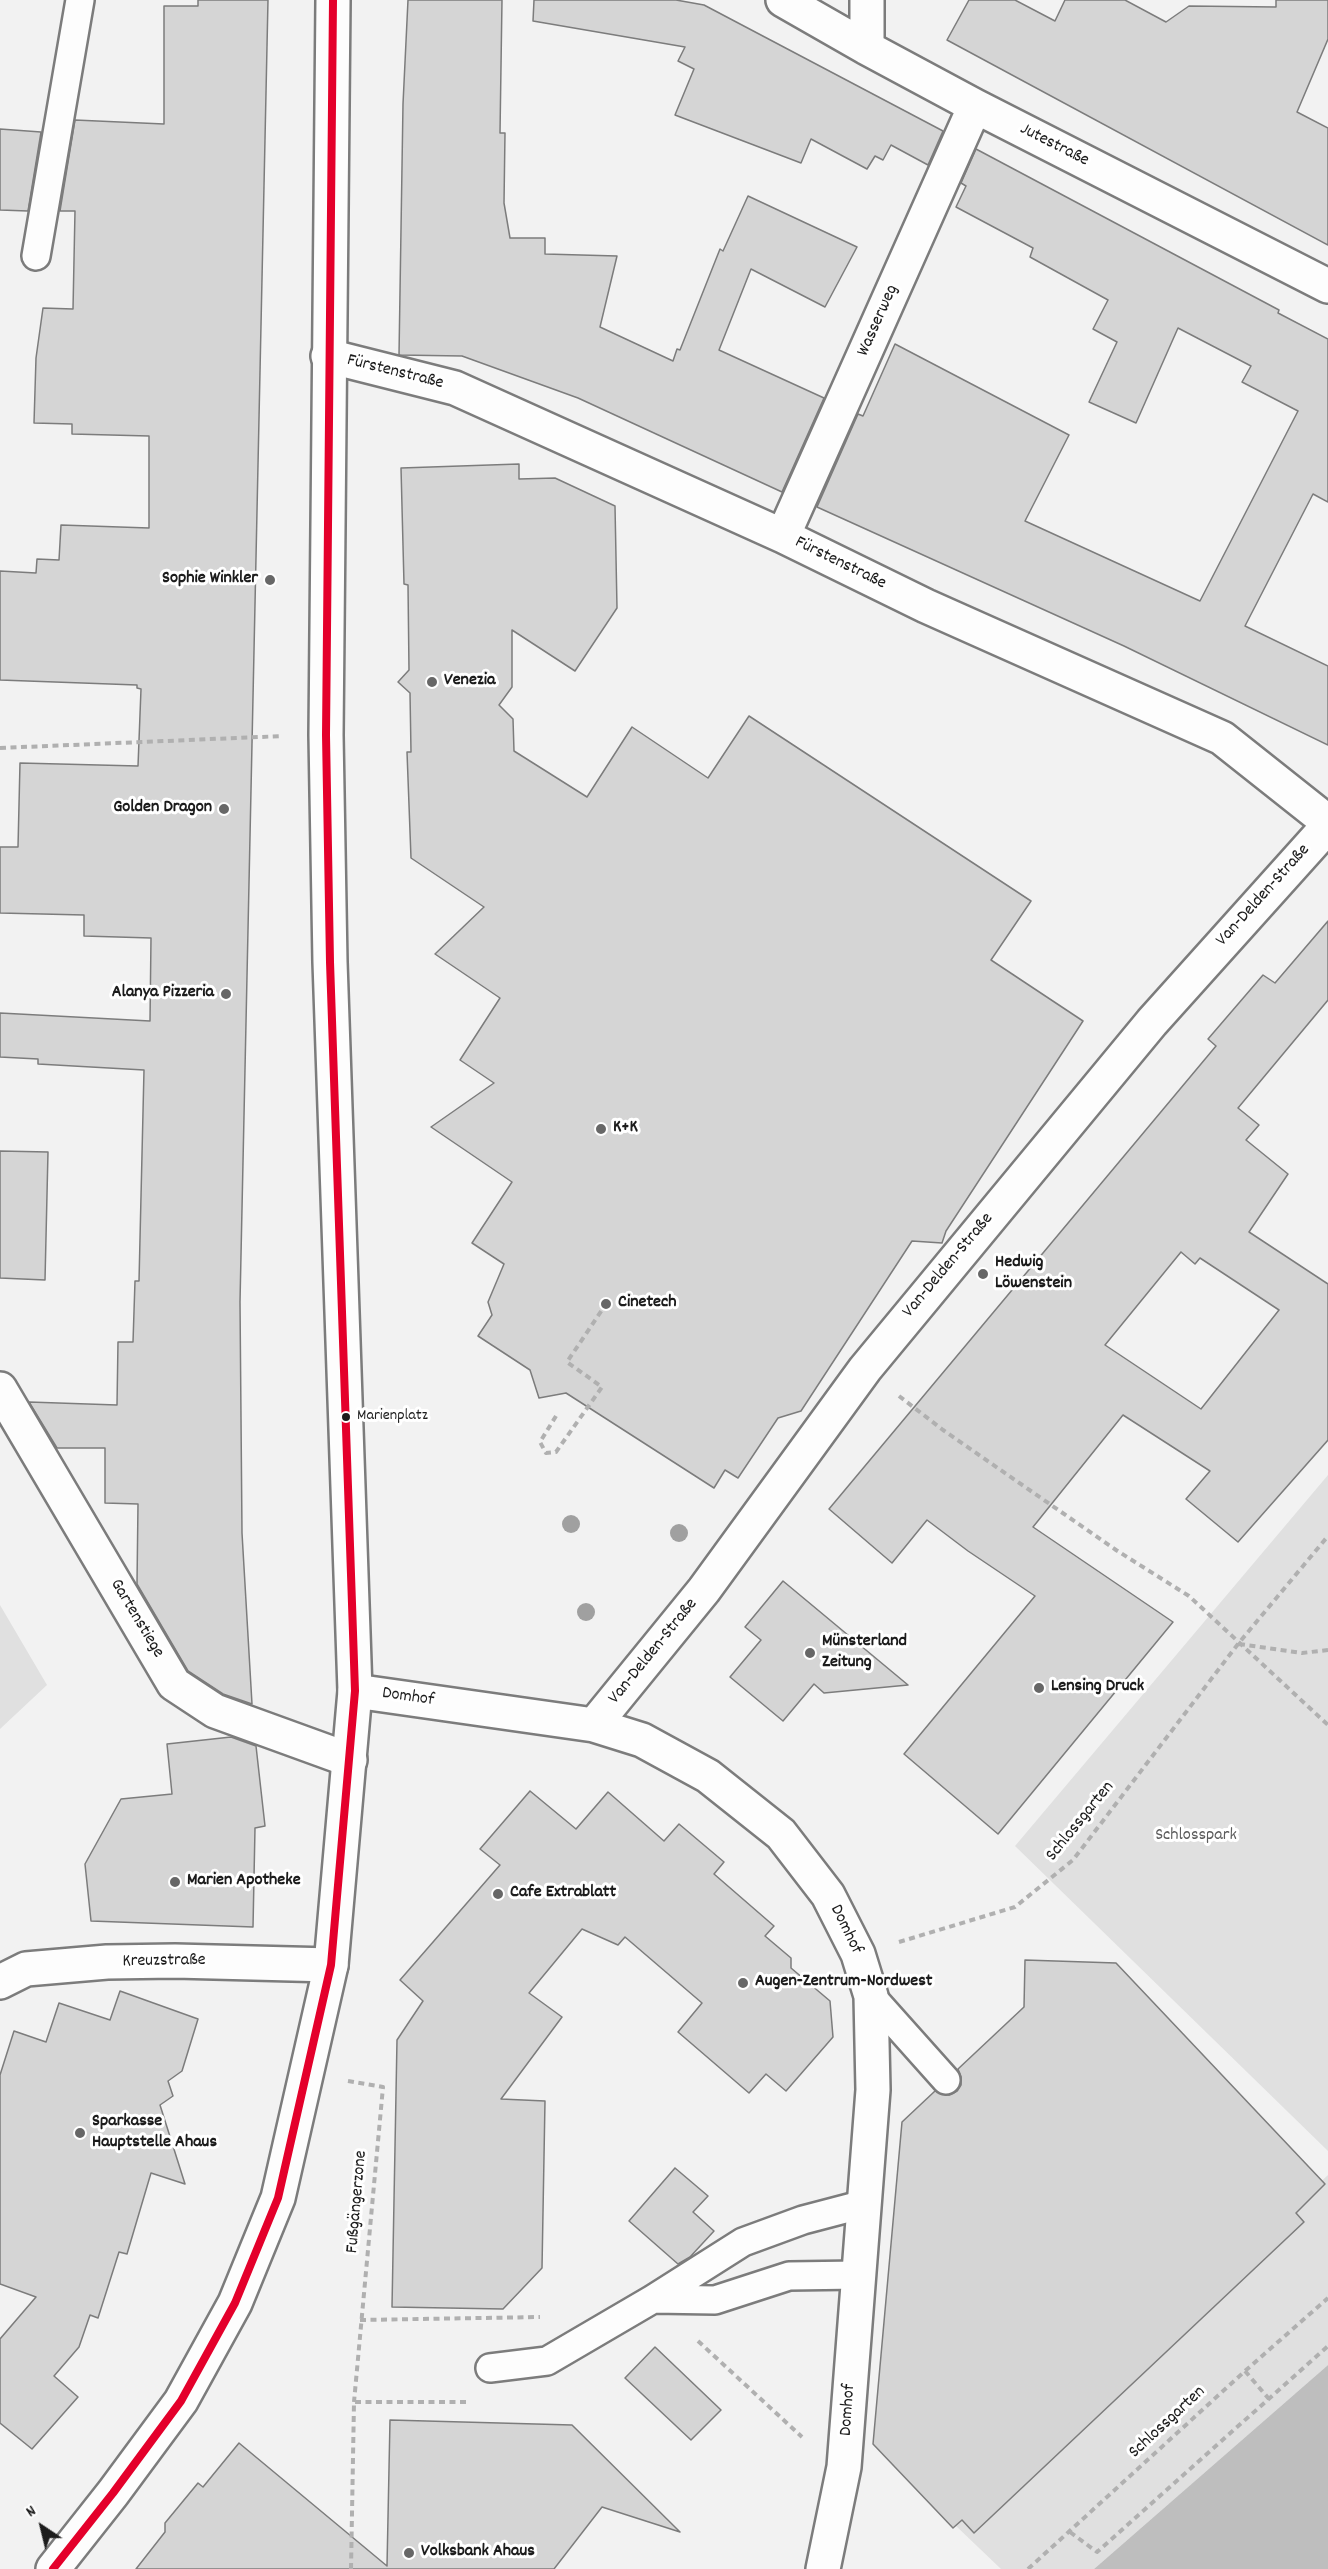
<!DOCTYPE html>
<html>
<head>
<meta charset="utf-8">
<style>
  body { margin:0 }
  #map { position:relative; width:1328px; height:2569px; overflow:hidden; background:#f2f2f2; font-family:Dekko,sans-serif }
  canvas { display:block }
  .north { position:absolute; left:12px; top:2497px; width:60px; height:60px; -webkit-text-stroke:4px #fff; paint-order:stroke; rotate:325deg; font-size:16px; font-weight:700; line-height:24px; text-align:center; color:#1c1c1c }
  .north::after { content:''; display:block; margin:auto; width:21px; height:27px; background:#1c1c1c; clip-path:polygon(50% 0,100% 100%,50% 72%,0 100%) }
</style>
</head>
<body>
<div id="map">
<canvas width="1328" height="2569"></canvas>
<div class="north">N</div>
</div>
<script>
const g = document.querySelector('canvas').getContext('2d');
g.lineJoin = 'round';
function fillPath(path, color) { g.fillStyle = color; g.fill(path, 'evenodd'); }
const poly = rows => new Path2D(rows.map(r => 'M' + r).join(''));
function stroke(path, color, width, dash) { g.strokeStyle = color; g.lineWidth = width; g.lineCap = dash ? 'butt' : 'round'; g.setLineDash(dash || []); g.stroke(path); }
function drawText(font, color, halo, rows, align = 'center') {
  g.font = font + ' Dekko,sans-serif'; g.lineWidth = 6; g.setLineDash([]); g.textBaseline = 'middle'; g.strokeStyle = halo; g.fillStyle = color; for (const [text, x, y, turn = 0] of rows) {
    g.save(); g.translate(x, y); g.rotate((+turn || 0) * Math.PI / 180); g.textAlign = isNaN(turn) ? turn : align; if (halo) g.strokeText(text, 0, 0); g.fillText(text, 0, 0); g.restore();
  }
}
const green = poly([
  [1328,1475,1328,2151,1015,1846],
  [0,1605,47,1685,0,1729],
  [1328,2175,1328,2365,1094,2569,1001,2569,955,2525]
]);
const water = poly([
  [1328,2365,1328,2569,1094,2569]
]);
const building = poly([
  [198,0,268,0,240,1302,242,1533,252,1704,223,1694,188,1671,137,1584,138,1504,105,1503,105,1448,57,1448,29,1402,117,1405,118,1342,133,1342,135,1281,139,1281,144,1070,38,1064,38,1059,0,1057,0,1013,150,1021,151,938,84,936,84,915,0,913,0,847,18,847,20,763,138,766,141,689,137,688,137,685,0,680,0,571,36,573,37,559,59,560,61,525,149,528,149,436,72,434,72,424,34,423,36,358,43,308,73,309,75,211,60,211,75,120,164,124,164,6,198,6,198,0],
  [408,0,502,0,500,133,505,133,504,203,510,238,545,238,545,254,617,256,600,327,673,361,677,349,680,350,720,249,723,251,748,196,857,247,825,307,751,269,719,350,824,398,782,492,578,398,462,356,399,355,403,104,408,0],
  [534,0,676,0,704,5,943,131,928,165,891,145,883,160,875,156,867,169,811,139,801,163,675,115,694,69,678,61,685,47,533,21,534,0],
  [969,0,1015,0,1055,21,1065,0,1125,0,1166,22,1189,6,1276,7,1276,0,1328,0,1328,39,1297,112,1328,128,1328,245,947,40,969,0],
  [0,129,41,132,28,211,0,210,0,129],
  [976,149,1279,310,1278,313,1328,339,1328,502,1313,494,1245,626,1328,666,1328,745,1124,646,817,507,858,414,863,416,895,344,1069,435,1025,521,1200,601,1298,411,1242,382,1251,366,1178,328,1136,423,1089,402,1117,342,1093,329,1108,300,1030,257,1033,248,956,207,966,186,961,183,976,149],
  [519,464,519,479,555,478,615,506,617,608,575,671,512,630,512,687,499,705,513,719,514,751,587,797,632,727,708,778,749,716,1031,901,991,960,1083,1021,946,1231,942,1243,912,1241,801,1411,778,1418,738,1478,725,1470,714,1488,566,1393,539,1398,530,1370,478,1336,492,1315,488,1302,504,1264,472,1243,512,1182,431,1127,494,1083,460,1060,500,998,435,954,484,907,411,858,407,752,411,752,410,693,398,682,409,670,408,585,404,584,401,468,519,464],
  [1328,921,1328,1000,1238,1108,1259,1125,1246,1140,1288,1174,1249,1232,1328,1284,1328,1440,1238,1542,1186,1499,1210,1471,1123,1415,1033,1527,1173,1622,998,1834,904,1754,1035,1596,968,1551,927,1520,892,1563,829,1509,1216,1046,1208,1039,1263,975,1275,983,1328,921],
  [1181,1252,1195,1264,1200,1258,1279,1310,1201,1409,1105,1345,1181,1252],
  [0,1151,48,1152,45,1280,0,1278,0,1151],
  [783,1581,908,1685,824,1693,814,1684,783,1721,730,1677,761,1640,745,1627,783,1581],
  [231,1737,256,1746,265,1826,255,1828,253,1927,91,1921,85,1864,121,1799,172,1794,167,1744,231,1737],
  [530,1791,576,1829,608,1792,664,1841,679,1824,724,1862,714,1874,774,1926,765,1936,791,1958,791,1968,830,2001,833,2037,786,2091,766,2074,749,2093,678,2032,702,2003,625,1937,618,1945,582,1929,529,1993,562,2017,501,2099,545,2101,542,2268,503,2309,392,2307,397,2040,423,2001,400,1980,500,1865,480,1849,530,1791],
  [1025,1960,1116,1963,1325,2184,1296,2213,1304,2222,974,2533,962,2520,953,2528,873,2444,902,2122,935,2091,949,2095,957,2091,961,2085,961,2077,958,2069,1024,2007,1025,1960],
  [120,1991,198,2019,182,2071,168,2081,173,2096,160,2105,185,2184,151,2173,127,2254,119,2252,98,2318,90,2315,79,2347,54,2376,78,2397,32,2449,0,2423,0,2339,36,2297,0,2284,0,2075,14,2031,46,2042,59,2003,110,2020,120,1991],
  [675,2168,708,2196,693,2212,714,2231,690,2257,678,2264,629,2221,675,2168],
  [655,2347,721,2410,691,2440,625,2378,655,2347],
  [390,2420,572,2425,680,2532,602,2507,554,2569,136,2569,165,2532,165,2523,198,2483,203,2487,239,2443,387,2566,390,2420]
]);
const path = poly([
  [0,748,283,736],
  [899,1396,943,1430,1116,1550,1189,1596,1328,1725],
  [556,1416,540,1442,546,1453,556,1452,602,1387,567,1362,606,1304],
  [1239,1644,1302,1653,1328,1650],
  [899,1942,1015,1907,1073,1860,1238,1644,1328,1536],
  [348,2081,383,2087,354,2402],
  [360,2320,540,2317],
  [698,2341,802,2437],
  [1245,2371,1269,2399],
  [1070,2532,1097,2552,1328,2346],
  [351,2569,354,2402,469,2402],
  [1028,2569,1245,2371,1328,2298]
]);
const lane = poly([
  [36,256,80,0],
  [871,1996,946,2080],
  [653,2299,715,2300,789,2276,859,2275],
  [490,2368,547,2361,653,2299,743,2242,803,2220,864,2204]
]);
const street = poly([
  [783,0,867,48,975,106,1328,286],
  [867,48,867,0],
  [328,356,455,388,783,536,926,606,1222,738,1328,822],
  [783,536,975,106],
  [0,1389,174,1684,215,1711,350,1760],
  [355,1691,594,1725,642,1740,708,1776,781,1834,828,1895,858,1954,871,1996,873,2090,844,2467,823,2569],
  [594,1725,704,1590,865,1369,1152,1022,1328,826],
  [0,1982,26,1969,107,1962,175,1961,331,1965]
]);
const secondary = poly([
  [53,2569,113,2493,181,2401,235,2303,278,2198,331,1965,355,1691,330,962,326,735,333,0]
]);
const bus1 = poly([
  [53,2569,113,2493,181,2401,235,2303,278,2198,331,1965,355,1691,330,962,326,735,333,0]
]);
const trees = [
  [571,1524],
  [679,1533],
  [586,1612]
];
const markers = [
  [270,580,6,"#676767"],
  [432,682,6,"#676767"],
  [224,809,6,"#676767"],
  [226,994,6,"#676767"],
  [601,1129,6,"#676767"],
  [983,1274,6,"#676767"],
  [606,1304,6,"#676767"],
  [346,1417,5,"#1c1c1c"],
  [810,1653,6,"#676767"],
  [1039,1688,6,"#676767"],
  [175,1882,6,"#676767"],
  [498,1894,6,"#676767"],
  [743,1983,6,"#676767"],
  [80,2133,6,"#676767"],
  [409,2553,6,"#676767"]
];
const busNames = [
  ["Marienplatz",357,1417]
];
const streetNames = [
  ["Jutestraße",1054,146,27],
  ["Wasserweg",879,321,-66],
  ["Fürstenstraße",395,373,14],
  ["Fürstenstraße",840,564,26],
  ["Van-Delden-Straße",1264,896,-48],
  ["Van-Delden-Straße",949,1266,-50],
  ["Gartenstiege",136,1619,59],
  ["Van-Delden-Straße",654,1652,-51],
  ["Domhof",408,1698,8],
  ["Schlossgarten",1081,1822,-51],
  ["Domhof",845,1930,64],
  ["Kreuzstraße",164,1962,-1],
  ["Fußgängerzone",358,2202,-85],
  ["Domhof",849,2410,-86],
  ["Schlossgarten",1168,2423,-43]
];
const poiNames = [
  ["Sophie Winkler",258,580,"right"],
  ["Venezia",444,682],
  ["Golden Dragon",212,809,"right"],
  ["Alanya Pizzeria",214,994,"right"],
  ["K+K",613,1129],
  ["Hedwig",995,1264],
  ["Löwenstein",995,1285],
  ["Cinetech",618,1304],
  ["Münsterland",822,1643],
  ["Zeitung",822,1664],
  ["Lensing Druck",1051,1688],
  ["Marien Apotheke",187,1882],
  ["Cafe Extrablatt",510,1894],
  ["Augen-Zentrum-Nordwest",755,1983],
  ["Sparkasse",92,2123],
  ["Hauptstelle Ahaus",92,2144],
  ["Volksbank Ahaus",421,2553]
];
const parkNames = [
  ["Schlosspark",1196,1837]
];
fillPath(green, '#e0e0e0');
fillPath(water, '#bebebe');
fillPath(building, '#d5d5d5');
stroke(building, '#7c7c7c', 1.5);
stroke(lane, '#7c7c7c', 32);
stroke(street, '#7c7c7c', 38);
stroke(secondary, '#7c7c7c', 38);
stroke(path, '#b0b0b0', 4, [6, 4.5]);
stroke(lane, '#fdfdfd', 27);
stroke(street, '#fdfdfd', 33);
stroke(secondary, '#fdfdfd', 33);
stroke(bus1, '#e4002b', 8);
g.fillStyle = '#a0a0a0';
for (const [x, y] of trees) { g.beginPath(); g.arc(x, y, 9, 0, 2 * Math.PI); g.fill(); }
for (const [x, y, r, color] of markers) { const dot = new Path2D(); dot.arc(x, y, r, 0, 2 * Math.PI); g.fillStyle = color; g.fill(dot); stroke(dot, '#fff', 2); }
drawText('16px', '#1c1c1c', '#fff', busNames, 'left');
drawText('18px', '#1c1c1c', '#fff', streetNames);
drawText('bold 18px', '#1c1c1c', '#fff', poiNames, 'left');
drawText('18px', '#5c5c5c', '#fff', parkNames);
</script>
</body>
</html>
